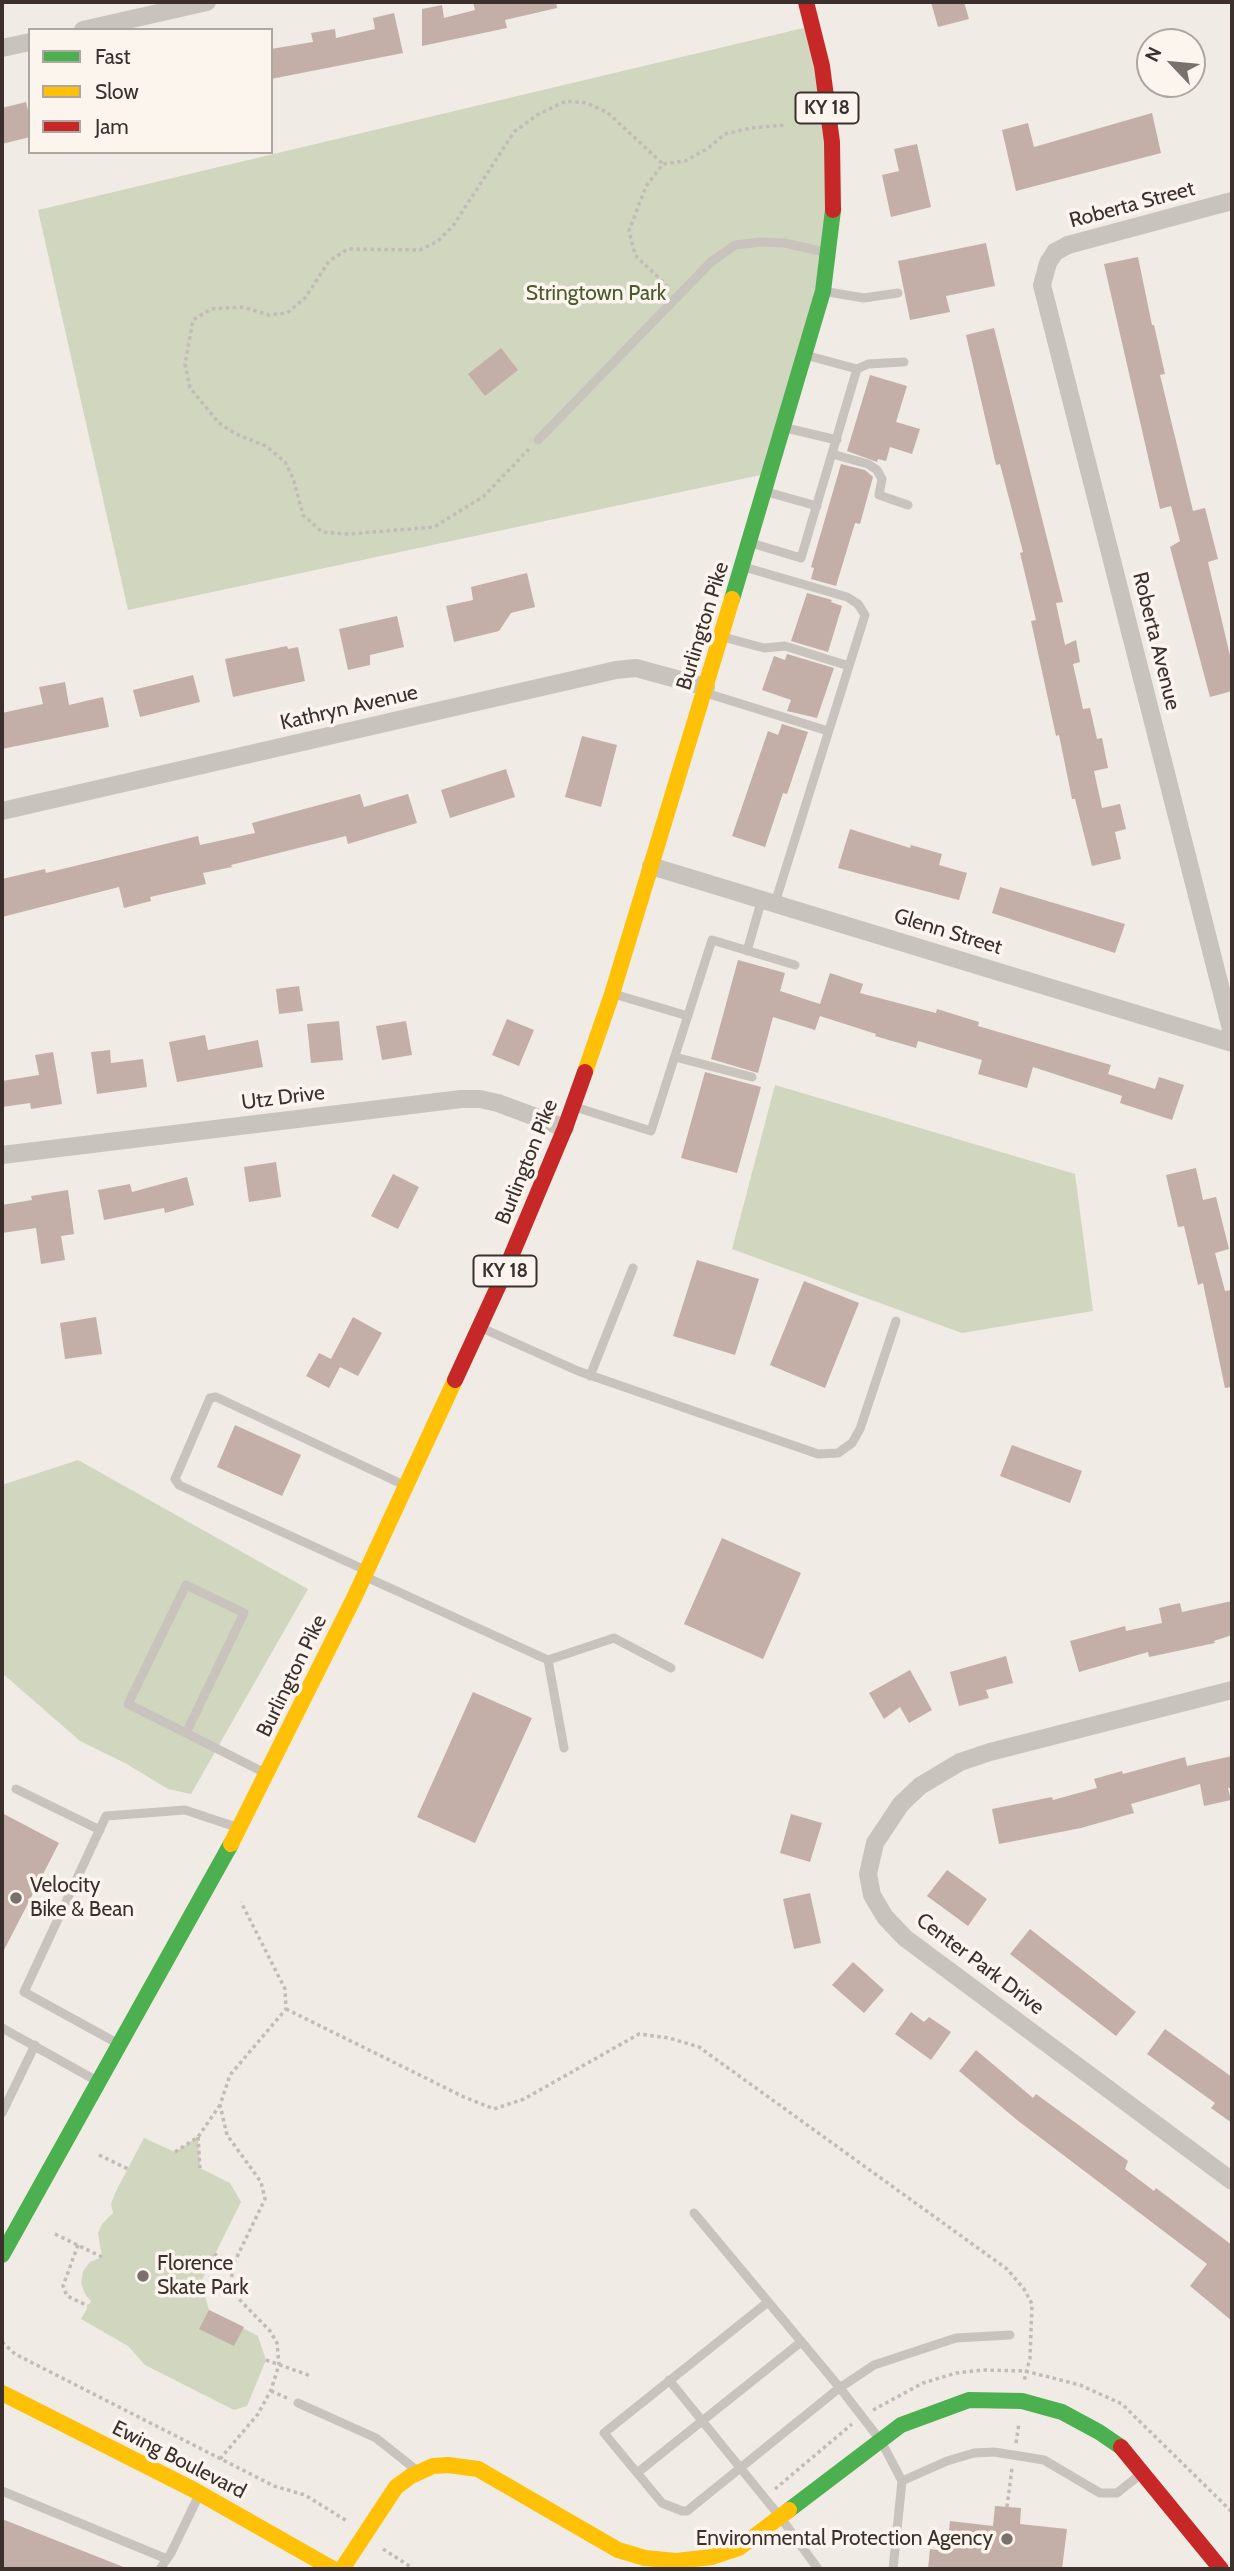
<!DOCTYPE html>
<html>
<head>
<meta charset="utf-8">
<style>
  body { margin:0 }
  #map { position:relative; width:1234px; height:2571px; overflow:hidden; background:#f0ebe5; font-family:Cabin,sans-serif }
  canvas { display:block }
  .frame { position:absolute; inset:0; border:4px solid #3b302b; pointer-events:none }
  .legend { position:absolute; left:28px; top:28px; width:245px; height:126px; box-sizing:border-box; background:#fbf5ee; border:2px solid #aea6a0; margin:0; padding:9px 12px; list-style:none; font-size:21px; color:#3b302b }
  .legend li { display:flex; align-items:center; gap:14px; height:35px }
  .legend b { width:35px; border:2px solid #aea6a0 }
  .north { position:absolute; left:1136px; top:28px; width:70px; height:70px; box-sizing:border-box; background:#fbf5ee; border:2px solid #aea6a0; border-radius:50%; rotate:296deg; font-size:19px; font-weight:700; line-height:28px; text-align:center; color:#3b302b }
  .north::after { content:''; display:block; margin:auto; width:24px; height:32px; background:#7a716c; clip-path:polygon(50% 0,100% 100%,50% 72%,0 100%) }
</style>
</head>
<body>
<div id="map">
<canvas width="1234" height="2571"></canvas>
<div class="frame"></div>
<ul class="legend">
<li><b style="height:9px;background:#4caf50"></b>Fast</li>
<li><b style="height:9px;background:#ffc107"></b>Slow</li>
<li><b style="height:9px;background:#c62828"></b>Jam</li>
</ul>
<div class="north">N</div>
</div>
<script>
const g = document.querySelector('canvas').getContext('2d');
g.lineJoin = 'round';
function fillPath(path, color) { g.fillStyle = color; g.fill(path, 'evenodd'); }
const poly = rows => new Path2D(rows.map(r => 'M' + r).join(''));
function stroke(path, color, width, dash) { g.strokeStyle = color; g.lineWidth = width; g.lineCap = dash ? 'butt' : 'round'; g.setLineDash(dash || []); g.stroke(path); }
function drawText(font, color, halo, rows, align = 'center') {
  g.font = font + ' Cabin,sans-serif'; g.lineWidth = 7; g.setLineDash([]); g.textBaseline = 'middle'; g.strokeStyle = halo; g.fillStyle = color; for (const [text, x, y, turn = 0] of rows) {
    g.save(); g.translate(x, y); g.rotate((+turn || 0) * Math.PI / 180); g.textAlign = isNaN(turn) ? turn : align; if (halo) g.strokeText(text, 0, 0); g.fillText(text, 0, 0); g.restore();
  }
}
const green = poly([
  [812,26,833,217,770,473,128,610,38,210],
  [775,1085,1075,1174,1093,1311,962,1333,732,1249],
  [78,1460,308,1589,191,1794,168,1789,125,1763,80,1741,2,1673,2,1485],
  [198,2137,200,2168,230,2183,241,2202,201,2282,209,2310,258,2336,266,2360,247,2406,234,2410,145,2365,128,2346,81,2319,91,2301,85,2294,81,2283,83,2271,90,2262,102,2257,98,2233,102,2224,113,2213,111,2204,115,2193,144,2138,175,2152]
]);
const building = poly([
  [473,2,556,2,557,8,505,20,507,28,422,46,422,9,442,5,444,18,475,10],
  [931,2,964,2,969,19,938,27],
  [394,13,403,53,271,79,271,49,313,42,311,33,335,29,336,38,375,29,373,18],
  [26,102,30,119,30,137,2,144,2,108],
  [1152,113,1161,153,1016,191,1002,130,1028,123,1034,147],
  [917,144,931,207,891,217,882,175,899,171,894,149],
  [986,243,995,286,946,296,950,312,910,320,898,261],
  [1138,257,1152,325,1154,325,1165,374,1160,375,1193,511,1205,508,1218,559,1208,562,1232,664,1232,691,1210,697,1170,547,1180,541,1171,506,1160,509,1104,264],
  [994,328,1063,602,1056,603,1065,645,1076,640,1080,662,1073,664,1083,709,1090,708,1097,739,1102,738,1108,768,1094,771,1102,808,1120,804,1126,829,1115,832,1121,859,1092,866,1075,799,1072,799,1059,735,1056,736,1045,685,1031,621,1036,620,1020,553,1023,552,1000,464,996,465,966,335],
  [501,348,518,370,485,396,468,374],
  [870,375,907,386,896,422,920,429,912,454,890,447,886,461,878,459,877,462,847,451],
  [841,464,865,470,873,477,860,524,855,523,836,586,811,579,814,568,811,567],
  [527,573,535,607,511,613,499,631,454,642,446,606,473,600,471,587],
  [807,593,832,600,831,602,842,606,828,652,791,641],
  [397,616,404,647,370,655,370,665,348,670,339,629],
  [287,646,288,649,298,647,305,681,233,697,225,659],
  [787,654,834,668,817,718,787,711,791,700,762,690,774,656,785,660],
  [193,675,200,702,140,717,133,690],
  [65,682,69,705,103,697,109,727,2,749,2,713,43,704,39,687],
  [782,724,808,732,787,794,783,793,765,847,732,836,768,731,778,735],
  [582,736,617,745,601,807,565,797],
  [506,769,515,797,450,818,441,790],
  [360,794,364,807,408,794,417,823,348,844,346,836,231,865,232,867,203,873,206,884,150,897,151,901,124,908,119,887,2,917,2,879,45,869,46,873,198,836,200,845,255,833,252,823],
  [850,829,910,848,911,845,942,854,939,865,967,873,959,900,838,868],
  [1000,887,1125,924,1115,953,992,913],
  [738,960,785,973,780,991,820,1004,830,973,863,984,860,993,936,1013,937,1009,979,1022,978,1026,1111,1065,1108,1074,1155,1089,1159,1077,1184,1085,1172,1120,1120,1103,1122,1096,1033,1067,1027,1088,978,1074,982,1060,918,1041,916,1048,875,1036,876,1034,820,1016,815,1030,773,1017,758,1073,711,1059],
  [299,986,303,1011,279,1014,276,989],
  [507,1019,534,1030,519,1066,492,1055],
  [339,1021,343,1060,311,1063,307,1024],
  [406,1021,412,1055,382,1060,376,1026],
  [205,1035,208,1050,258,1040,263,1067,177,1082,169,1042],
  [110,1050,111,1063,143,1059,147,1087,97,1094,91,1052],
  [53,1052,62,1104,31,1109,30,1103,2,1107,2,1081,39,1075,35,1055],
  [705,1072,761,1087,737,1173,681,1158],
  [276,1162,281,1197,249,1202,244,1167],
  [1196,1168,1203,1200,1216,1197,1229,1249,1215,1253,1225,1291,1232,1290,1232,1387,1225,1388,1203,1283,1198,1285,1184,1226,1178,1227,1166,1175],
  [393,1174,419,1187,398,1229,371,1216],
  [187,1177,194,1205,165,1213,164,1208,104,1220,98,1190,130,1184,132,1192],
  [68,1190,74,1234,61,1236,65,1260,41,1264,36,1228,2,1233,2,1205,32,1200,31,1196],
  [697,1260,759,1279,735,1355,673,1336],
  [804,1281,859,1303,825,1388,770,1365],
  [96,1317,102,1354,65,1359,60,1323],
  [353,1317,382,1333,358,1376,340,1367,329,1388,306,1376,319,1353,331,1359],
  [235,1425,301,1455,282,1496,217,1467],
  [1012,1445,1082,1471,1070,1503,1000,1476],
  [722,1538,801,1573,763,1659,684,1624],
  [1232,1601,1232,1635,1214,1641,1215,1643,1149,1657,1148,1652,1079,1672,1070,1641,1125,1626,1126,1631,1162,1623,1159,1608,1180,1603,1182,1612],
  [1006,1656,1013,1683,986,1690,989,1698,959,1706,950,1672],
  [910,1670,932,1710,909,1723,900,1707,884,1719,869,1693],
  [473,1692,532,1718,475,1843,417,1817],
  [1232,1756,1232,1788,1228,1788,1231,1800,1204,1806,1200,1784,1131,1804,1134,1813,1081,1828,999,1844,992,1809,1052,1797,1053,1800,1097,1788,1094,1779,1122,1771,1123,1774,1185,1757,1187,1766],
  [2,1813,59,1843,2,1954],
  [791,1814,822,1823,810,1862,780,1853],
  [947,1870,987,1899,968,1926,927,1896],
  [810,1893,821,1943,794,1949,783,1899],
  [1030,1929,1136,2012,1116,2036,1010,1954],
  [853,1962,884,1990,864,2013,832,1985],
  [911,2012,924,2022,929,2017,951,2032,931,2060,895,2034],
  [1165,2029,1232,2077,1232,2123,1211,2108,1215,2103,1147,2054],
  [976,2050,1033,2098,1036,2094,1128,2161,1125,2169,1154,2191,1156,2188,1232,2245,1232,2321,1190,2286,1207,2264,1017,2120,959,2071],
  [209,2310,244,2327,234,2346,199,2329],
  [995,2506,1021,2508,1020,2524,1067,2529,1062,2569,928,2569,930,2549,947,2551,950,2521,993,2526],
  [2,2519,126,2568,126,2569,2,2569]
]);
const path = poly([
  [668,287,635,255,629,231,646,186,663,164,685,161,707,149,725,134,751,128,785,125],
  [529,449,484,496,434,527,349,534,322,532,303,515,293,478,285,462,266,446,236,434,219,423,190,388,185,364,193,320,211,309,243,307,269,315,287,313,305,298,329,261,348,249,420,250,438,241,453,226,514,132,537,115,566,101,587,103,608,113,663,164],
  [286,2009,464,2097,494,2109,524,2099,639,2034,669,2038,699,2047,1007,2269,1024,2289,1032,2304,1030,2358,1024,2381],
  [198,2137,200,2168],
  [175,2152,198,2137,220,2105],
  [99,2155,128,2169],
  [55,2234,102,2257],
  [78,2245,63,2286,67,2296,88,2306],
  [214,2254,234,2263],
  [2,2342,15,2354,274,2486,305,2495,347,2521],
  [266,2360,311,2376],
  [271,2391,287,2398],
  [873,2410,923,2383,956,2373,983,2370,1025,2371,1080,2385,1122,2404,1232,2512],
  [1016,2443,1019,2423],
  [220,2459,258,2414,271,2390,279,2365,277,2343,270,2331,236,2296,231,2281,234,2263,265,2199,261,2182,227,2135,220,2105,230,2075,286,2009,285,1989,241,1902],
  [775,2489,852,2424],
  [1007,2507,1012,2468],
  [383,2549,414,2569]
]);
const lane = poly([
  [828,292,864,298,898,293],
  [857,369,868,364,904,362],
  [786,428,837,440],
  [538,440,711,262,735,245,761,242,785,243,824,252],
  [832,454,868,464,877,470,882,479,879,495,908,505],
  [767,492,817,506],
  [751,543,801,558,857,369,809,356],
  [744,567,847,597,858,604,865,615,775,903],
  [723,637,764,648,785,646,849,666],
  [706,693,828,731],
  [747,951,762,899],
  [617,995,688,1016],
  [675,1057,752,1077],
  [575,1107,651,1131,712,940,795,965],
  [484,1329,578,1371,818,1454,838,1453,852,1443,860,1429,896,1321],
  [590,1376,633,1268],
  [363,1569,179,1485,175,1479,210,1398,216,1397,404,1485],
  [366,1577,548,1660,614,1638,671,1668],
  [548,1660,564,1748],
  [186,1733,128,1704,186,1585,244,1613,186,1733,265,1773],
  [16,1789,100,1830],
  [2,2028,97,2081],
  [117,2043,24,1992,106,1816,185,1810,236,1827],
  [2,2113,35,2045],
  [694,2213,840,2388,881,2441,902,2481,893,2569],
  [768,2302,604,2433,662,2503,682,2511,687,2511,838,2389,874,2365,956,2338,1010,2335],
  [669,2380,781,2518,818,2569],
  [298,2403,376,2438,415,2469],
  [637,2473,801,2342],
  [902,2481,947,2461,974,2453,994,2452,1044,2460,1100,2493,1117,2493,1141,2474],
  [2,2491,167,2559],
  [160,2569,171,2553,199,2495]
]);
const street = poly([
  [83,30,207,2],
  [2,48,30,42],
  [1232,201,1068,245,1055,252,1048,263,1042,285,1232,1033],
  [2,811,616,670,636,668,706,687],
  [651,866,1232,1043],
  [2,1155,461,1099,480,1099,498,1103,565,1128],
  [1232,1690,990,1752,960,1762,920,1786,901,1804,875,1843,868,1874,872,1895,885,1917,905,1938,1232,2181]
]);
const fast = poly([
  [732,599,823,291,833,210],
  [2,2255,231,1844],
  [789,2510,901,2425,969,2400,1022,2401,1062,2412,1099,2432,1121,2447]
]);
const slow = poly([
  [585,1072,612,994,732,599],
  [231,1844,354,1598,455,1380],
  [2,2393,194,2490,333,2569],
  [342,2569,396,2487,411,2476,433,2466,448,2465,478,2469,618,2550,645,2558,676,2561,712,2557,739,2548,789,2510]
]);
const jam = poly([
  [806,2,822,66,832,142,833,210],
  [455,1380,502,1278,565,1128,585,1072],
  [1121,2447,1221,2569]
]);
const markers = [
  [16,1898,7,"#7a716c"],
  [143,2276,7,"#7a716c"],
  [1007,2539,7,"#7a716c"]
];
const shields = [
  [827,108,63],
  [505,1271,63]
];
const shieldNames = [
  ["KY 18",827,108],
  ["KY 18",505,1271]
];
const streetNames = [
  ["Roberta Street",1132,205,-15],
  ["Burlington Pike",703,626,-73],
  ["Roberta Avenue",1156,641,76],
  ["Kathryn Avenue",349,708,-13],
  ["Glenn Street",948,932,17],
  ["Utz Drive",283,1098,-7],
  ["Burlington Pike",527,1162,-68],
  ["Burlington Pike",292,1676,-64],
  ["Center Park Drive",980,1964,37],
  ["Ewing Boulevard",179,2460,27]
];
const parkNames = [
  ["Stringtown Park",596,294]
];
const poiNames = [
  ["Velocity",30,1886],
  ["Bike & Bean",30,1910],
  ["Florence",157,2264],
  ["Skate Park",157,2288],
  ["Environmental Protection Agency",993,2539,"right"]
];
fillPath(green, '#d1d6bf');
fillPath(building, '#c3afa7');
stroke(path, '#c2bbb6', 3.5, [3.5, 3.5]);
stroke(lane, '#c9c3be', 9);
stroke(street, '#c9c3be', 18);
stroke(fast, '#4caf50', 16);
stroke(slow, '#ffc107', 16);
stroke(jam, '#c62828', 16);
for (const [x, y, r, color] of markers) { const dot = new Path2D(); dot.arc(x, y, r, 0, 2 * Math.PI); g.fillStyle = color; g.fill(dot); stroke(dot, '#fbf5ee', 2.5); }
for (const [x, y, w] of shields) { const box = new Path2D(); box.roundRect(x - w / 2, y - 15.5, w, 31, 5); g.fillStyle = '#fbf5ee'; g.fill(box); stroke(box, '#3b302b', 2); }
drawText('bold 19px', '#3b302b', null, shieldNames);
drawText('21px', '#3b302b', '#fbf5ee', streetNames);
drawText('21px', '#4a5a2e', '#fbf5ee', parkNames);
drawText('21px', '#3b302b', '#fbf5ee', poiNames, 'left');
</script>
</body>
</html>
